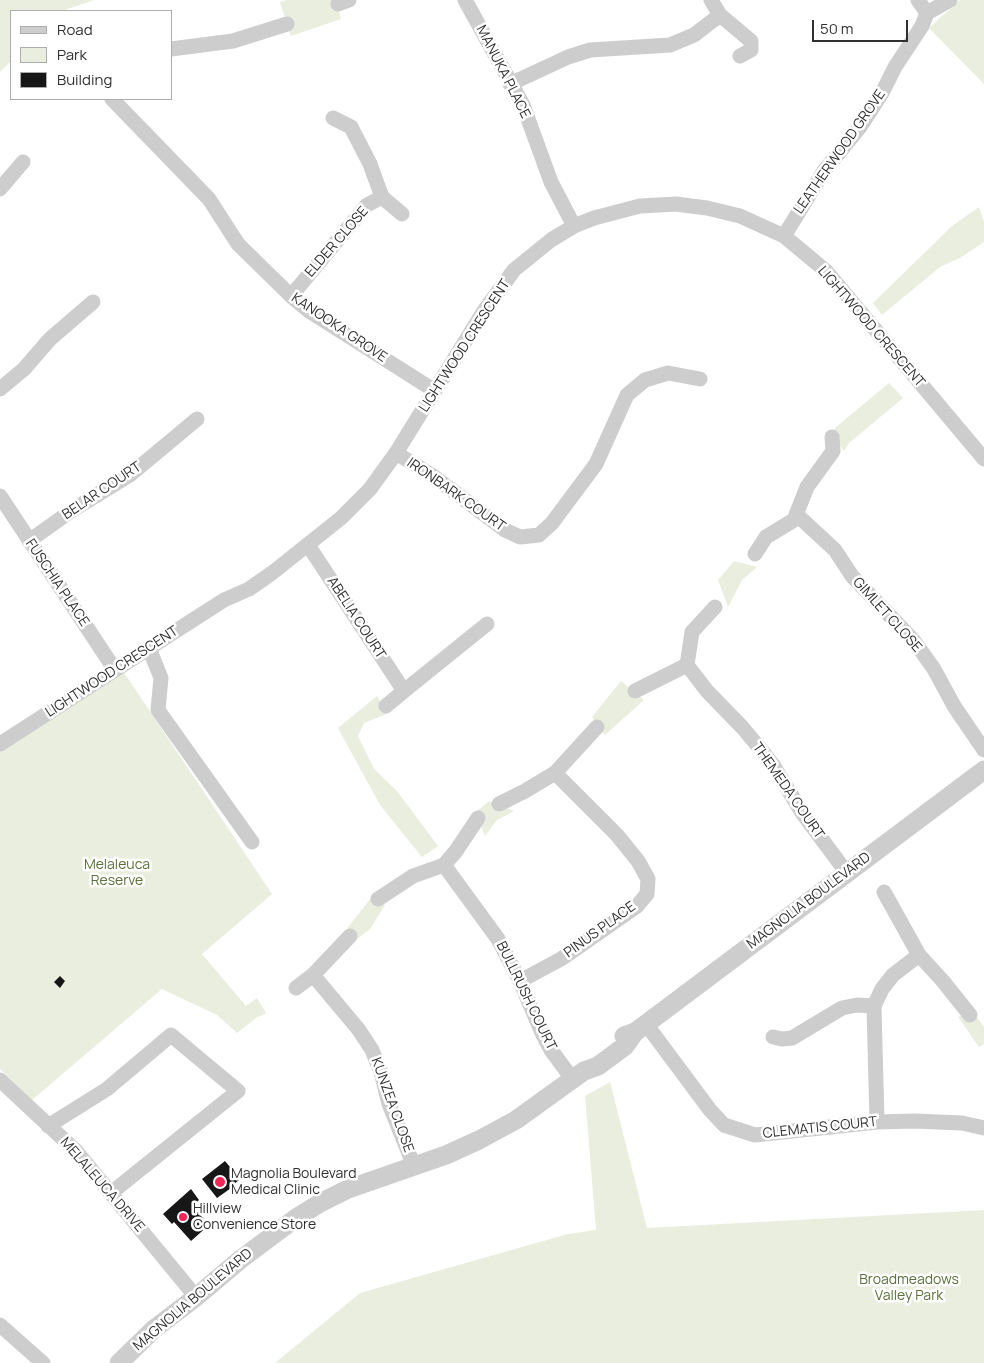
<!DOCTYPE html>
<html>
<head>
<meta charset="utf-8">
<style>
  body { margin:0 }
  #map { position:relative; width:984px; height:1363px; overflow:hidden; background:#fff; font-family:Manrope,sans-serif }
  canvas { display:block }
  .legend { position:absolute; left:10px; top:10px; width:162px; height:90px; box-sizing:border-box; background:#fff; border:1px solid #acacac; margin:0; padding:6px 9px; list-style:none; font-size:15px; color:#303030 }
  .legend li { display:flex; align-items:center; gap:10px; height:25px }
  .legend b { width:25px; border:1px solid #acacac }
  .scale { position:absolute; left:812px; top:20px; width:96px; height:22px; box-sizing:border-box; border:2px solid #303030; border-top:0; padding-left:6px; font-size:15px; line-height:18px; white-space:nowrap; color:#303030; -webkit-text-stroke:4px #fff; paint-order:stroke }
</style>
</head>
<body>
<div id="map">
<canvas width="984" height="1363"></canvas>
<ul class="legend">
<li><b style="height:6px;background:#cdcdcd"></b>Road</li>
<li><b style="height:14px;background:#e9eede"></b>Park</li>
<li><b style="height:14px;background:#171717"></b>Building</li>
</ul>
<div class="scale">50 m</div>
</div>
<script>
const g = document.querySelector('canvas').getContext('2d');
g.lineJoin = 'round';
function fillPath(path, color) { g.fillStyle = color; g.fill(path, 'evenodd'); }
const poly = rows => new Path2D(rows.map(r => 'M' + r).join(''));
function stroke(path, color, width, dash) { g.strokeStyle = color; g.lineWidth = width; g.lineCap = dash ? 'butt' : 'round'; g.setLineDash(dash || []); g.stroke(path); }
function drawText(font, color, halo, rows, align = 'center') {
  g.font = font + ' Manrope,sans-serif'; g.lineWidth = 5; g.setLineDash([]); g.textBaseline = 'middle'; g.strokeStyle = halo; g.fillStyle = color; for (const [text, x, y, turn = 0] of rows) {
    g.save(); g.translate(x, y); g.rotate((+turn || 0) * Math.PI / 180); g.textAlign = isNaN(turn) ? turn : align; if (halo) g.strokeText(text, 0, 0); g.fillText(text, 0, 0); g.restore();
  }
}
const green = poly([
  [0,0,94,0,62,11,11,11,11,61,0,72],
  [287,0,336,0,341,19,291,36,280,2],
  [960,0,984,0,984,84,929,28],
  [979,207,984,222,984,242,960,258,940,267,882,315,873,303,952,226],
  [889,383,903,398,849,443,844,451,831,434,836,427],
  [734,561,757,567,742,580,728,607,718,580],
  [123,671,272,894,202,954,246,1006,257,998,266,1013,256,1018,237,1033,217,1015,162,989,32,1100,0,1069,0,751],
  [621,681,644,700,605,735,597,727,592,717],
  [377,696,389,713,364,723,358,736,374,769,397,791,438,846,422,857,380,805,338,728],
  [489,801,514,811,497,820,485,836,478,818,477,811],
  [374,894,385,905,370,929,357,939,350,936,346,930],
  [972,1011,984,1027,984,1044,979,1047,958,1017],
  [610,1082,647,1228,984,1210,984,1363,275,1363,360,1293,568,1234,596,1230,585,1096]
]);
const building = poly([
  [60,976,65,981,60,988,54,982],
  [225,1161,240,1179,233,1185,234,1186,217,1198,202,1179],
  [191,1189,199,1200,192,1206,209,1225,191,1241,174,1222,172,1224,163,1214]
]);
const minor = poly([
  [465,0,523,105,551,182,574,226],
  [711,0,720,15,751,41,751,50,740,56],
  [918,0,927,13],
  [338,4,349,0],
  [171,49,233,41,287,24],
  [510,84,568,57,590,50,670,45,694,35,720,15],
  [112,99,209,199,238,244,291,296,309,311,435,391],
  [0,189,23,162],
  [382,197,402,214],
  [784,236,824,171,860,127,882,93,895,67,922,26,927,13,950,0],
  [291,296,367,205,382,197,370,164,351,127,333,118],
  [0,389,24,369,50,339,93,302],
  [396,453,433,476,505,530,520,537,539,535,552,523,596,464,627,395,645,380,668,373,700,379],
  [0,496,115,670],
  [796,514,835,550,852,576,914,641,934,669,954,706,984,750],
  [29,541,71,511,131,474,197,419],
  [308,545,404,691,487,624],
  [755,554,766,537,794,520,807,487,833,451,832,437],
  [149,648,161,678,158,710,252,842],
  [687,665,707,691,742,727,763,752,773,765,803,814,847,873],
  [635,691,687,665,692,632,715,607],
  [386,706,404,691],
  [0,744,224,600,249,589,272,573,341,518,370,489,396,453,484,311,514,270,551,240,574,226,594,218,640,206,676,204,707,208,740,216,784,236,826,271,984,459],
  [499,804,525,791,555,773,597,727],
  [444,865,498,939,520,981,543,1035,551,1050,573,1080],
  [884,892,919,955,942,980,970,1015],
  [378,899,413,876,444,865,456,851,478,818],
  [313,975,359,1030,372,1050,381,1072,389,1104,414,1166],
  [520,981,561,959,637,906,647,894,648,879,638,861,617,835,555,773],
  [296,988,313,975,350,936],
  [646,1024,710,1110,724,1125,755,1135,877,1122,915,1121,962,1123,984,1128],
  [773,1037,782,1039,792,1038,842,1008,857,1005,874,1006],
  [0,1080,76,1151,196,1297],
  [877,1122,874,1006,882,989,893,975,919,955],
  [48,1126,107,1089,171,1035,238,1091,111,1193],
  [0,1325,43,1363]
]);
const tertiary = poly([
  [624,1036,635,1032,646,1024,984,770],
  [119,1363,154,1329,196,1297,241,1259,296,1218,320,1203,348,1189,446,1155,479,1140,516,1120,584,1071,598,1066,625,1046,635,1032]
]);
const markers = [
  [220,1182,6,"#f32655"],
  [183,1217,5,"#f32655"]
];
const streetNames = [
  ["MANUKA PLACE",503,72,63],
  ["LEATHERWOOD GROVE",840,152,-55],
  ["ELDER CLOSE",337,242,-49],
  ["LIGHTWOOD CRESCENT",871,327,49],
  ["KANOOKA GROVE",339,328,34],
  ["LIGHTWOOD CRESCENT",465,346,-57],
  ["BELAR COURT",102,491,-34],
  ["IRONBARK COURT",456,495,35],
  ["FUSCHIA PLACE",57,583,56],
  ["GIMLET CLOSE",887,615,48],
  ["ABELIA COURT",356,618,57],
  ["LIGHTWOOD CRESCENT",112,672,-33],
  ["THEMEDA COURT",788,791,55],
  ["MAGNOLIA BOULEVARD",809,901,-37],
  ["PINUS PLACE",600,930,-36],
  ["BULLRUSH COURT",526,996,64],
  ["KUNZEA CLOSE",392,1105,70],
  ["CLEMATIS COURT",820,1128,-6],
  ["MELALEUCA DRIVE",102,1185,49],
  ["MAGNOLIA BOULEVARD",193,1300,-40]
];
const parkNames = [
  ["Melaleuca",117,865],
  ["Reserve",117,881],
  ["Broadmeadows",909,1280],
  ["Valley Park",909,1296]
];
const poiNames = [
  ["Magnolia Boulevard",231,1174],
  ["Medical Clinic",231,1190],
  ["Hillview",193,1209],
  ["Convenience Store",193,1225]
];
fillPath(green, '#e9eede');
fillPath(building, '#171717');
stroke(minor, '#cdcdcd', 15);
stroke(tertiary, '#cdcdcd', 19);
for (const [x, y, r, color] of markers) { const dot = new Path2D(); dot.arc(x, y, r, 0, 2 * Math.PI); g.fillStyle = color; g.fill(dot); stroke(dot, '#fff', 2); }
drawText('14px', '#303030', '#fff', streetNames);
drawText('14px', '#5c7139', '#fff', parkNames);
drawText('14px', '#303030', '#fff', poiNames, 'left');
</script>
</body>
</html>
